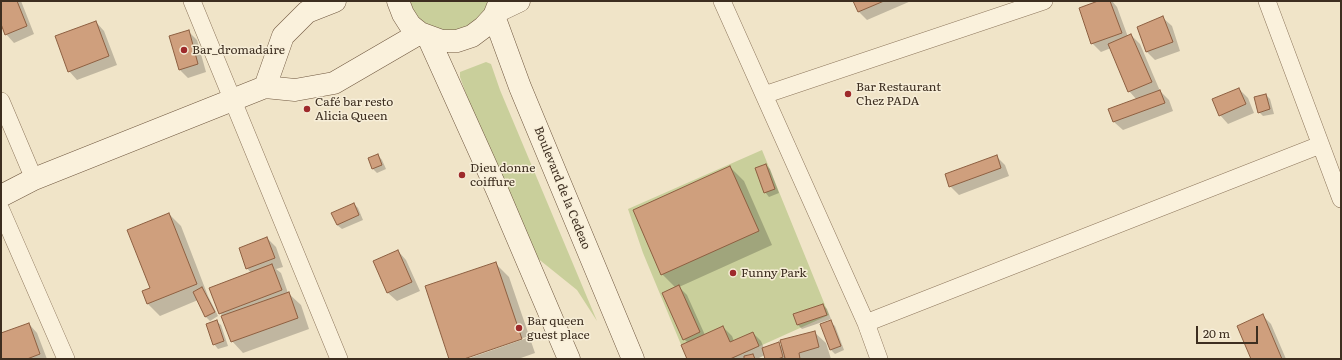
<!DOCTYPE html>
<html>
<head>
<meta charset="utf-8">
<style>
  body { margin:0 }
  #map { position:relative; width:1342px; height:360px; overflow:hidden; background:#f0e4c8; font-family:Literata,serif }
  canvas { display:block }
  .frame { position:absolute; inset:0; border:2px solid #3d2e20; pointer-events:none }
  .scale { position:absolute; left:1196px; top:326px; width:62px; height:18px; box-sizing:border-box; border:2px solid #3d2e20; border-top:0; padding-left:5px; font-size:12px; line-height:14px; white-space:nowrap; color:#3d2e20; -webkit-text-stroke:3px #f7eed8; paint-order:stroke }
</style>
</head>
<body>
<div id="map">
<canvas width="1342" height="360"></canvas>
<div class="frame"></div>
<div class="scale">20 m</div>
</div>
<script>
const g = document.querySelector('canvas').getContext('2d');
g.lineJoin = 'round';
function fillPath(path, color) { g.fillStyle = color; g.fill(path, 'evenodd'); }
const poly = rows => new Path2D(rows.map(r => 'M' + r).join(''));
function stroke(path, color, width, dash) { g.strokeStyle = color; g.lineWidth = width; g.lineCap = dash ? 'butt' : 'round'; g.setLineDash(dash || []); g.stroke(path); }
function drawText(font, color, halo, rows, align = 'center') {
  g.font = font + ' Literata,serif'; g.lineWidth = 3; g.setLineDash([]); g.textBaseline = 'middle'; g.strokeStyle = halo; g.fillStyle = color; for (const [text, x, y, turn = 0] of rows) {
    g.save(); g.translate(x, y); g.rotate((+turn || 0) * Math.PI / 180); g.textAlign = isNaN(turn) ? turn : align; if (halo) g.strokeText(text, 0, 0); g.fillText(text, 0, 0); g.restore();
  }
}
const green = poly([
  [410,1,488,1,487,6,481,16,472,24,462,29,450,31,439,30,428,25,419,18,412,8],
  [486,62,491,64,500,90,597,321,577,290,536,257,470,105,460,77,460,72],
  [762,150,829,315,731,359,687,359,643,253,628,209]
]);
const shadow = poly([
  [1,1,21,1,34,34,14,43,6,34,1,22],
  [854,1,911,1,867,20,859,12],
  [1101,1,1112,1,1117,7,1128,37,1131,35,1140,44,1160,91,1169,100,1173,111,1123,130,1114,122,1110,110,1137,100,1129,91,1111,48,1101,52,1092,43],
  [1163,18,1172,26,1180,51,1155,60,1147,52],
  [96,22,104,31,117,65,77,80,69,71],
  [188,31,197,40,206,72,188,78,179,69],
  [1239,89,1248,98,1254,113,1228,124,1220,115],
  [1266,95,1270,99,1274,114,1263,116,1259,112],
  [378,155,382,160,386,169,377,173,373,169],
  [996,156,1005,165,1009,176,959,195,950,186],
  [766,165,770,169,779,193,769,197,765,192],
  [730,167,744,181,772,245,679,287,687,295,705,335,723,327,732,336,734,341,753,333,761,341,764,348,778,343,784,349,814,332,826,343,831,359,766,359,765,355,757,359,688,359,688,343,684,339,676,288,662,274],
  [354,204,358,208,363,220,342,229,337,225],
  [169,214,181,226,208,296,218,316,210,321,206,317,198,300,160,316,148,304,143,291,151,288],
  [267,238,276,247,283,267,276,269,281,273,288,293,301,305,309,329,243,353,232,341,223,316,220,313,251,273,247,268],
  [398,251,406,260,420,291,397,301,388,293,375,261],
  [495,263,509,277,535,353,518,359,467,359,527,338,526,337,461,359,450,359],
  [823,305,827,309,831,319,802,329,798,325],
  [1263,316,1271,324,1286,359,1252,359],
  [216,321,221,325,228,346,218,349,214,344],
  [830,322,835,326,844,350,835,354,831,350],
  [29,324,37,333,47,359,1,359,1,334]
]);
const building = poly([
  [1,1,17,1,27,26,5,35,1,24,1,1],
  [853,1,884,1,858,12,853,1],
  [1098,1,1110,1,1122,33,1091,44,1079,8,1098,1],
  [1163,16,1173,42,1146,52,1137,27,1163,16],
  [96,21,109,56,68,72,55,36,96,21],
  [189,30,198,64,179,70,169,36,189,30],
  [1131,34,1152,82,1128,92,1108,44,1131,34],
  [1239,88,1246,104,1219,116,1212,99,1239,88],
  [1160,90,1165,103,1113,122,1108,109,1160,90],
  [1266,94,1270,109,1258,113,1254,97,1266,94],
  [378,154,382,165,372,169,368,158,378,154],
  [997,155,1001,168,949,187,945,174,997,155],
  [766,164,775,189,764,193,755,168,766,164],
  [730,166,759,231,661,275,633,210,730,166],
  [354,203,359,215,337,225,331,213,354,203],
  [169,213,197,284,147,304,142,291,150,288,127,230,169,213],
  [267,237,275,258,246,269,239,248,267,237],
  [398,250,412,282,387,293,373,261,398,250],
  [496,262,522,339,464,359,449,359,425,286,496,262],
  [272,264,282,290,219,314,209,288,272,264],
  [679,285,700,332,683,340,662,293,679,285],
  [202,287,215,312,205,317,193,292,202,287],
  [289,292,298,318,231,342,221,316,289,292],
  [823,304,827,315,797,325,793,314,823,304],
  [1263,314,1282,359,1251,359,1237,326,1263,314],
  [217,320,224,341,213,345,206,324,217,320],
  [831,320,841,346,830,350,820,324,831,320],
  [29,323,40,354,27,359,1,359,1,333,29,323],
  [723,326,730,342,753,332,759,346,730,359,687,359,681,345,723,326],
  [815,331,819,347,799,353,800,359,781,359,785,358,780,340,815,331],
  [779,342,783,357,778,359,765,359,762,348,779,342],
  [753,354,755,359,744,359,744,356,753,354]
]);
const street = poly([
  [192,1,339,359],
  [722,1,866,323,879,359],
  [1267,1,1341,199],
  [764,95,1044,1],
  [1,101,34,179],
  [1,210,66,359],
  [866,323,1320,145]
]);
const secondary = poly([
  [398,1,403,14,410,25,420,33,442,41,457,41,472,36,484,27,494,16,500,1],
  [496,12,519,1],
  [494,16,520,87,633,359],
  [428,37,497,190,569,359],
  [265,87,283,36,307,12,335,1],
  [1,196,34,179,265,87,295,90,334,83,420,33]
]);
const markers = [
  [184,50,4,"#9e2a2b"],
  [848,94,4,"#9e2a2b"],
  [307,109,4,"#9e2a2b"],
  [462,175,4,"#9e2a2b"],
  [733,273,4,"#9e2a2b"],
  [519,328,4,"#9e2a2b"]
];
const poiNames = [
  ["Bar_dromadaire",192,50],
  ["Bar Restaurant",856,87],
  ["Chez PADA",856,101],
  ["Café bar resto",315,102],
  ["Alicia Queen",315,116],
  ["Dieu donne",470,168],
  ["coiffure",470,182],
  ["Funny Park",741,273],
  ["Bar queen",527,321],
  ["guest place",527,335]
];
const streetNames = [
  ["Boulevard de la Cedeao",562,188,68]
];
fillPath(green, '#c9cf9b');
fillPath(shadow, '#0003');
fillPath(building, '#cf9f7d');
stroke(building, '#8d5f41', 1);
stroke(street, '#8d765c', 18);
stroke(secondary, '#6f573f', 23);
stroke(street, '#faf1dc', 17);
stroke(secondary, '#faf1dc', 22);
for (const [x, y, r, color] of markers) { const dot = new Path2D(); dot.arc(x, y, r, 0, 2 * Math.PI); g.fillStyle = color; g.fill(dot); stroke(dot, '#f7eed8', 1.5); }
drawText('12px', '#3d2e20', '#f7eed8', poiNames, 'left');
drawText('12px', '#3d2e20', '#f7eed8', streetNames);
</script>
</body>
</html>
